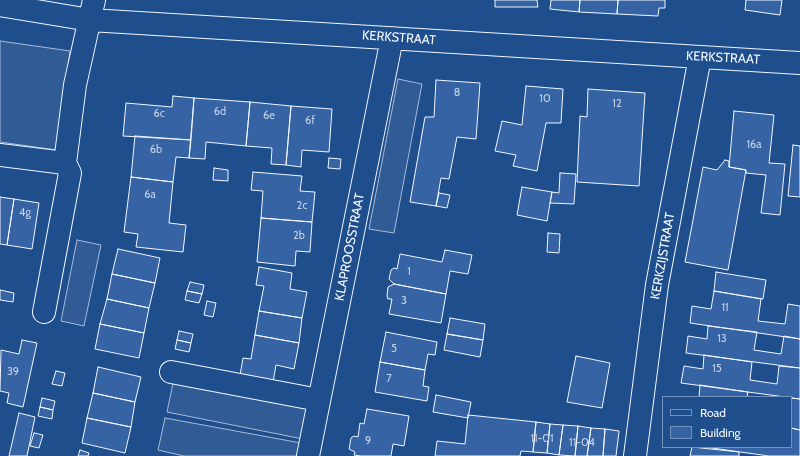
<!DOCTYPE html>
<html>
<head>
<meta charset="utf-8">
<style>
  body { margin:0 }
  #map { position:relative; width:800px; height:456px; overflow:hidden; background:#1f4e8c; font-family:Cabin,sans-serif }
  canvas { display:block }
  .legend { position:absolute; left:662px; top:396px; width:130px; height:52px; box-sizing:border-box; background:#1f4e8c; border:1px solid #7391ba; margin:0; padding:5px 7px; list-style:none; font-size:12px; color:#f2f6ff }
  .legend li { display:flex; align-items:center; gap:8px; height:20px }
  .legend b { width:20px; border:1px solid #7391ba }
</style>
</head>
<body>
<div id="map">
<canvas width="800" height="456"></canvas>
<ul class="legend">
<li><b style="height:5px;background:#1f4e8c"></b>Road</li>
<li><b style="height:11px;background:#3563a3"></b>Building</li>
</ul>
</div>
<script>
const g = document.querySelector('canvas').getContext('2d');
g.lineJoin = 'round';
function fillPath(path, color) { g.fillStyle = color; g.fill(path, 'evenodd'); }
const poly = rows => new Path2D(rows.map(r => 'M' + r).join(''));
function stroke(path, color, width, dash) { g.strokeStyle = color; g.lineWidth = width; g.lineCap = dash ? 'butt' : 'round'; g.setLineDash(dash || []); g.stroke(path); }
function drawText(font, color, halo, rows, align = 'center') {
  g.font = font + ' Cabin,sans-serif'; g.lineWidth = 3; g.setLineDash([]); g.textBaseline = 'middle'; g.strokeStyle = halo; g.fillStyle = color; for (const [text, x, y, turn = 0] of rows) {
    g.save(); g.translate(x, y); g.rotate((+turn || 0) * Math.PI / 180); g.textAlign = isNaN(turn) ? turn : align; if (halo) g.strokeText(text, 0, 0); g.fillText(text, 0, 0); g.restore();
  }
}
const built = poly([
  [0,41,70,51,56,150,0,142,0,41],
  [398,79,422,84,394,233,369,229,398,79],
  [77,240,101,245,84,326,61,321,77,240],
  [174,378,310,405,303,439,167,412,174,378],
  [165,418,301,443,299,456,184,456,158,450,165,418]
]);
const building = poly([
  [495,0,537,0,538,7,495,7,495,0],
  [551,0,580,0,579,12,550,9,551,0],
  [580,0,618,0,617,14,579,12,580,0],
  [618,0,665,0,665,8,659,8,658,16,617,14,618,0],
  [746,0,782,0,780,15,745,10,746,0],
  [436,80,480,83,476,139,457,137,449,179,441,178,436,206,410,202,425,117,434,117,436,80],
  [526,86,563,89,561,123,546,123,537,171,513,166,516,155,495,151,502,121,522,125,526,86],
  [588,89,645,93,639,186,577,182,580,116,587,117,588,89],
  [173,96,194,98,191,140,123,136,126,103,172,107,173,96],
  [194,98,250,102,246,146,206,142,205,159,189,158,194,98],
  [250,102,291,106,286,165,271,164,272,148,246,146,250,102],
  [291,106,332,109,329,152,302,150,301,167,286,165,291,106],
  [734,111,774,115,769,163,785,164,780,215,761,213,766,175,746,173,746,170,729,167,734,111],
  [135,136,191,140,189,158,176,157,173,182,131,177,135,136],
  [793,145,800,146,800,197,788,196,793,145],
  [329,158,341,159,340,169,328,168,329,158],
  [725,160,729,161,729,167,746,170,728,270,685,262,703,167,717,170,725,160],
  [214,168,228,170,228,181,213,180,214,168],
  [253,172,302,176,300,191,315,192,312,222,261,218,263,191,251,190,253,172],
  [560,173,576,174,574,204,550,203,552,192,559,193,560,173],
  [131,177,173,182,169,223,186,225,183,252,136,247,138,234,124,232,131,177],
  [522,187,552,192,547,221,517,215,522,187],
  [439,193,450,195,447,208,436,206,439,193],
  [0,197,14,199,7,245,0,244,0,197],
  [14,199,39,203,32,249,7,245,14,199],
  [261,218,312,222,310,252,296,251,295,266,257,262,261,218],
  [548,233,560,234,559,253,547,252,548,233],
  [118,249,160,258,155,283,112,274,118,249],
  [445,250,472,255,468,274,450,271,446,294,394,284,389,279,391,270,394,268,397,269,400,254,442,262,445,250],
  [259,267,292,273,290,289,307,292,302,318,259,311,264,286,256,285,259,267],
  [716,272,766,280,763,299,714,291,716,272],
  [112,274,155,283,149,308,107,299,112,274],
  [190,282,204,285,202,294,187,291,190,282],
  [394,284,446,294,441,323,389,314,392,299,388,299,387,296,388,287,394,284],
  [0,290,14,293,13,302,0,300,0,290],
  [187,291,202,294,199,303,185,300,187,291],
  [714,291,761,299,758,321,785,324,788,304,800,306,800,339,690,323,692,306,711,309,714,291],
  [107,299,149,308,144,333,100,324,107,299],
  [207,301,216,303,213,317,204,315,207,301],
  [259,311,302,318,299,343,255,335,259,311],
  [450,318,485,324,483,340,447,334,450,318],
  [100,324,144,333,139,358,95,349,100,324],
  [708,326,757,332,754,350,781,354,784,336,800,339,800,368,686,353,688,336,707,339,708,326],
  [179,331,193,334,191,343,177,340,179,331],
  [386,332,437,342,435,355,428,354,425,370,380,362,386,332],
  [447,334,483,340,480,357,444,350,447,334],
  [255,335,299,343,294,369,276,365,272,388,239,381,243,358,251,359,255,335],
  [22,340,37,343,23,407,7,403,9,393,0,391,1,350,19,354,22,340],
  [177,340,191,343,189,352,175,349,177,340],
  [704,355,752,362,750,380,777,384,779,366,800,368,800,399,681,383,684,366,703,369,704,355],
  [576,356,610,363,602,408,567,402,576,356],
  [380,362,425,370,423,386,429,387,427,401,375,392,380,362],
  [98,367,141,377,135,402,93,393,98,367],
  [56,371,65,373,62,386,52,384,56,371],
  [700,385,748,392,747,397,699,397,700,385],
  [93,393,135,402,131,427,87,418,93,393],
  [436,395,471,402,468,418,433,412,436,395],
  [42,398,55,401,53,410,40,407,42,398],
  [791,398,800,399,800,430,791,428,791,398],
  [40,407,53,410,52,419,38,416,40,407],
  [367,409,409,416,404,446,393,444,391,456,361,456,354,455,355,452,349,449,351,438,354,436,358,437,360,423,364,424,367,409],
  [19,413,35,417,27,456,9,456,19,413],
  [468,415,536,422,533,452,521,451,520,456,435,456,437,441,465,444,468,415],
  [87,418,131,427,125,453,82,443,87,418],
  [536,422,550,424,547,453,533,452,536,422],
  [550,424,563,425,559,455,547,453,550,424],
  [563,425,578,426,575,456,559,455,563,425],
  [578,426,591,428,587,456,575,456,578,426],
  [591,428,605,429,603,456,587,456,591,428],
  [791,428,800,430,800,456,769,456,705,447,791,447,791,428],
  [605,429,619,431,619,432,616,456,603,456,605,429],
  [34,433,43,435,39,448,30,446,34,433],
  [692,447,739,452,739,456,690,456,692,447],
  [80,450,89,453,88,456,78,456,80,450]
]);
const minor = poly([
  [0,5,90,20,800,63],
  [0,155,65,163],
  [44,312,70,173,65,163,75,85,94,0],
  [171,372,319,400],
  [308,456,392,38],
  [635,456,657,285,700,57]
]);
const numberNames = [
  ["8",457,93],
  ["10",545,99],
  ["12",617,104],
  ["6d",220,112],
  ["6c",159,114],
  ["6e",269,116],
  ["6f",310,121],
  ["16a",754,145],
  ["6b",156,150],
  ["6a",150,195],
  ["2c",302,206],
  ["4g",25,213],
  ["2b",299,236],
  ["1",409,272],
  ["3",404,301],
  ["11",725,308],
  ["13",722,339],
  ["5",394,349],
  ["15",717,369],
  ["39",13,372],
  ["7",389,379],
  ["11-01",542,439],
  ["9",368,441],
  ["11-04",582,443]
];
const streetNames = [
  ["KERKSTRAAT",399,38,4],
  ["KERKSTRAAT",723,58,3],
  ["KLAPROOSSTRAAT",350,247,-79],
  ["KERKZIJSTRAAT",663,256,-80]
];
fillPath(built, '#305b95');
stroke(built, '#a8bbd7', 1);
fillPath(building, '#3563a3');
stroke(building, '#f2f6ff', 1);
stroke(minor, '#f2f6ff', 24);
stroke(minor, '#1f4e8c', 22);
drawText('11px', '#c3d1e8', null, numberNames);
drawText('13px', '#f2f6ff', '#1f4e8c', streetNames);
</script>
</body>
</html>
